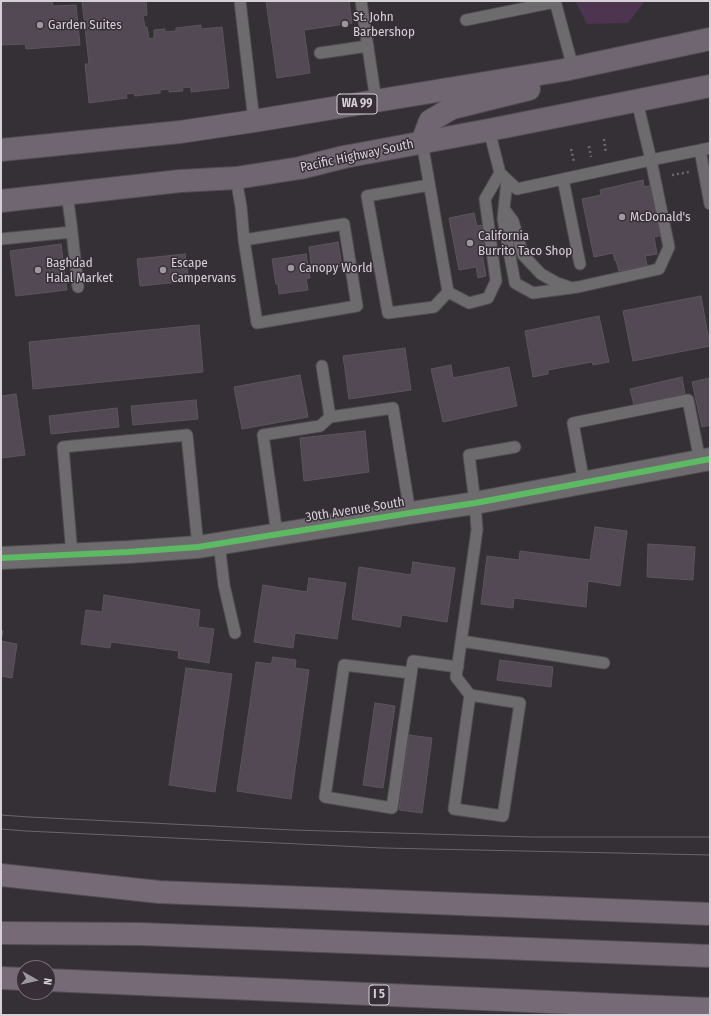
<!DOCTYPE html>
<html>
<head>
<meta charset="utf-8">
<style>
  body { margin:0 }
  #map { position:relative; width:711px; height:1016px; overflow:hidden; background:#353036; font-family:"Fira Sans Condensed",sans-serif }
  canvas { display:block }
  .frame { position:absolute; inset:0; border:2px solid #d5d0d6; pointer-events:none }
  .north { position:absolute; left:16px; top:960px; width:40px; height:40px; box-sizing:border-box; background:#372e38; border:1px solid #766f77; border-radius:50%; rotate:98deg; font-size:11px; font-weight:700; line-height:16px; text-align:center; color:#d5d0d6 }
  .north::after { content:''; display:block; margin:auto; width:14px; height:18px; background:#9d989e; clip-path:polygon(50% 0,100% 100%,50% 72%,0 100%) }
</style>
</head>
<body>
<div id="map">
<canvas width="711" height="1016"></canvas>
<div class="frame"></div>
<div class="north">N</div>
</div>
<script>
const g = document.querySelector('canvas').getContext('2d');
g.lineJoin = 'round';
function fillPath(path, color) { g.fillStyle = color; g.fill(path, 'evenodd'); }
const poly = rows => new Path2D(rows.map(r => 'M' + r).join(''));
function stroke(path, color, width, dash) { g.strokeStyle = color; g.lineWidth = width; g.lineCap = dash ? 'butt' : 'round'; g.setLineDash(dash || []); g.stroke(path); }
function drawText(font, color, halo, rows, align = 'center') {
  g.font = font + ' "Fira Sans Condensed",sans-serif'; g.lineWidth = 3; g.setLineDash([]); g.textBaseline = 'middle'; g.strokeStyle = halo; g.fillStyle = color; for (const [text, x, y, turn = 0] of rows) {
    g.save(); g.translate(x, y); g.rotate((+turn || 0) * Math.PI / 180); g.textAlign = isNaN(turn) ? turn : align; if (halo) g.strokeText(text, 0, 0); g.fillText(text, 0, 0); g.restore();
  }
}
const green = poly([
  [575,1,645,1,628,23,587,24]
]);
const building = poly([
  [1,1,52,1,53,6,76,5,80,45,26,49,25,44,1,45,1,1],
  [82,1,146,1,147,15,143,16,145,27,147,27,149,39,154,38,154,30,165,29,165,32,176,31,176,28,201,25,201,29,222,27,229,88,191,92,191,87,182,88,183,91,169,92,169,89,160,90,160,93,135,96,134,93,126,94,127,98,89,103,85,64,89,64,82,1],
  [266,1,349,1,352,23,304,30,310,73,277,78,266,1],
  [643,180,644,187,653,185,663,235,654,237,657,254,645,256,647,265,619,271,616,261,615,261,613,253,594,257,582,199,601,195,600,190,643,180],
  [474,213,477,226,482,225,486,246,481,247,486,276,478,278,476,267,459,270,449,218,474,213],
  [338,242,342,266,312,271,309,247,338,242],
  [61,244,67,290,16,296,10,251,61,244],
  [185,254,189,281,140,286,137,259,185,254],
  [306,254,310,278,306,279,308,290,279,294,278,284,276,284,272,259,306,254],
  [701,296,710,346,633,361,623,311,701,296],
  [599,316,609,362,593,365,592,362,548,370,548,374,533,377,525,331,599,316],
  [199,325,203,372,33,389,29,342,199,325],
  [405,348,411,390,349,399,343,356,405,348],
  [451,365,453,378,509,367,517,406,443,422,431,369,451,365],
  [300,375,308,417,242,429,234,387,300,375],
  [682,377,685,394,634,405,630,389,682,377],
  [710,378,710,425,702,427,692,382,710,378],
  [16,394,25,455,1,458,1,396,16,394],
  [196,400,198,419,133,425,131,406,196,400],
  [117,408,119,427,51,434,49,416,117,408],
  [365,431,369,472,304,481,300,438,365,431],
  [595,527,627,531,620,586,588,581,586,607,514,598,513,608,481,604,487,556,519,560,520,551,590,560,595,527],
  [648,544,695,547,693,580,647,577,648,544],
  [413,562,455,568,447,622,402,615,400,627,352,619,359,567,411,575,413,562],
  [309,578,346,583,337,639,295,633,293,648,254,642,263,585,307,592,309,578],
  [104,595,200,610,198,627,214,629,209,663,178,658,179,651,111,642,110,648,81,644,86,610,102,612,104,595],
  [1,631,3,631,1,641,17,644,12,678,1,676,1,631],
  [273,657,296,660,295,668,309,670,291,799,237,791,256,662,271,664,273,657],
  [500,660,553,667,551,687,497,680,500,660],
  [186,668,232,674,215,792,169,785,186,668],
  [375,703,395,706,383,788,363,785,375,703],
  [409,735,432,738,422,813,399,810,409,735]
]);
const path = poly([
  [604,139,606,154],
  [589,146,591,157],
  [571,149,574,162],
  [672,175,689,172]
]);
const lane = poly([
  [240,1,254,121],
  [361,1,376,101],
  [555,1,573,68],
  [466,20,555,2],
  [320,53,368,46],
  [489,130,500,173,517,189,651,160,710,148],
  [422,142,448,292],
  [700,150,710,204],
  [236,178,241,207,244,240,257,323,357,306,344,224,244,240],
  [563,179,580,264],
  [507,180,503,219,515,283,533,293,578,287,659,269,669,247,651,160,637,101],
  [429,185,367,196,388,313,434,307,448,292],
  [67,194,71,223,78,287],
  [504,209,513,221,523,255,541,274,557,283,569,287],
  [1,239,72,232],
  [448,292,469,303,488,298,496,281,485,199,500,173],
  [322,366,330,417],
  [584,483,573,423,688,400,700,461],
  [277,534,263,435,320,426,330,417,393,408,410,513],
  [219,543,224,585,235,633],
  [72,555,63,447,187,435,198,547],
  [461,641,604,663],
  [411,673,344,665,325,797,392,808,413,661,458,667],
  [470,695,520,703,503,816,454,809,470,695,456,677,477,530,475,503,469,455,515,447]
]);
const street = poly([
  [1,558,128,552,198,547,410,513,475,503,710,459]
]);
const primary = poly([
  [422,142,430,121,452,108,529,89],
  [1,150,180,132,254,121,564,70,710,39],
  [1,201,180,181,236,178,300,168,344,157,489,130,710,86]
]);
const highway = poly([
  [1,875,159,892,710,914],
  [1,933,140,934,710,956],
  [1,978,24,979],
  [48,980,710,1009]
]);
const tram = poly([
  [1,815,29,817,293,830,532,837,710,837],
  [1,829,26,831,383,848,710,855]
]);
const cycleway = poly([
  [1,558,128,552,198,547,410,513,475,503,710,459]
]);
const markers = [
  [345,24,4,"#9d989e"],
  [40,25,4,"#9d989e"],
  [622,217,4,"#9d989e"],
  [470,243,4,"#9d989e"],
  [291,268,4,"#9d989e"],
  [38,270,4,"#9d989e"],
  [163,270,4,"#9d989e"]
];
const shields = [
  [357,104,40],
  [379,995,20]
];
const shieldNames = [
  ["WA 99",357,104],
  ["I 5",379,995]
];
const poiNames = [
  ["St. John",353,17],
  ["Barbershop",353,32],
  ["Garden Suites",48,25],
  ["McDonald's",630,217],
  ["California",478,236],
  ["Burrito Taco Shop",478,251],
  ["Baghdad",46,263],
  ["Halal Market",46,278],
  ["Escape",171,263],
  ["Campervans",171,278],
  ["Canopy World",299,268]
];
const streetNames = [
  ["Pacific Highway South",357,156,-12],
  ["30th Avenue South",355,510,-9]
];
fillPath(green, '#4d3550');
fillPath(building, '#534954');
stroke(building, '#5a565b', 1);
stroke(lane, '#514d52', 13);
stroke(street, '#514d52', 24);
stroke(primary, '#514d52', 24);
stroke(highway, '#514d52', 24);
stroke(path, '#6d6a6e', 2.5, [2, 3]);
stroke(lane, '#6e6b6e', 11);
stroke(street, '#6e6b6e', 22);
stroke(primary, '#6f6671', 22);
stroke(highway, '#766a77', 22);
stroke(tram, '#69666a', 1);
stroke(cycleway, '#5cba63', 6);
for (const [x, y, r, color] of markers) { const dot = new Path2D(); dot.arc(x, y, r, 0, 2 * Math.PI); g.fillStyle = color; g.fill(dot); stroke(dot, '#372e38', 1.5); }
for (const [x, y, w] of shields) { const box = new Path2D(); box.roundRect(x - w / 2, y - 10, w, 20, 3); g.fillStyle = '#372e38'; g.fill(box); stroke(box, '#d5d0d6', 1); }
drawText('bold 12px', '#d5d0d6', null, shieldNames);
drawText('13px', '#d5d0d6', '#372e38', poiNames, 'left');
drawText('13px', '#d5d0d6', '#372e38', streetNames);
</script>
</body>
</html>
